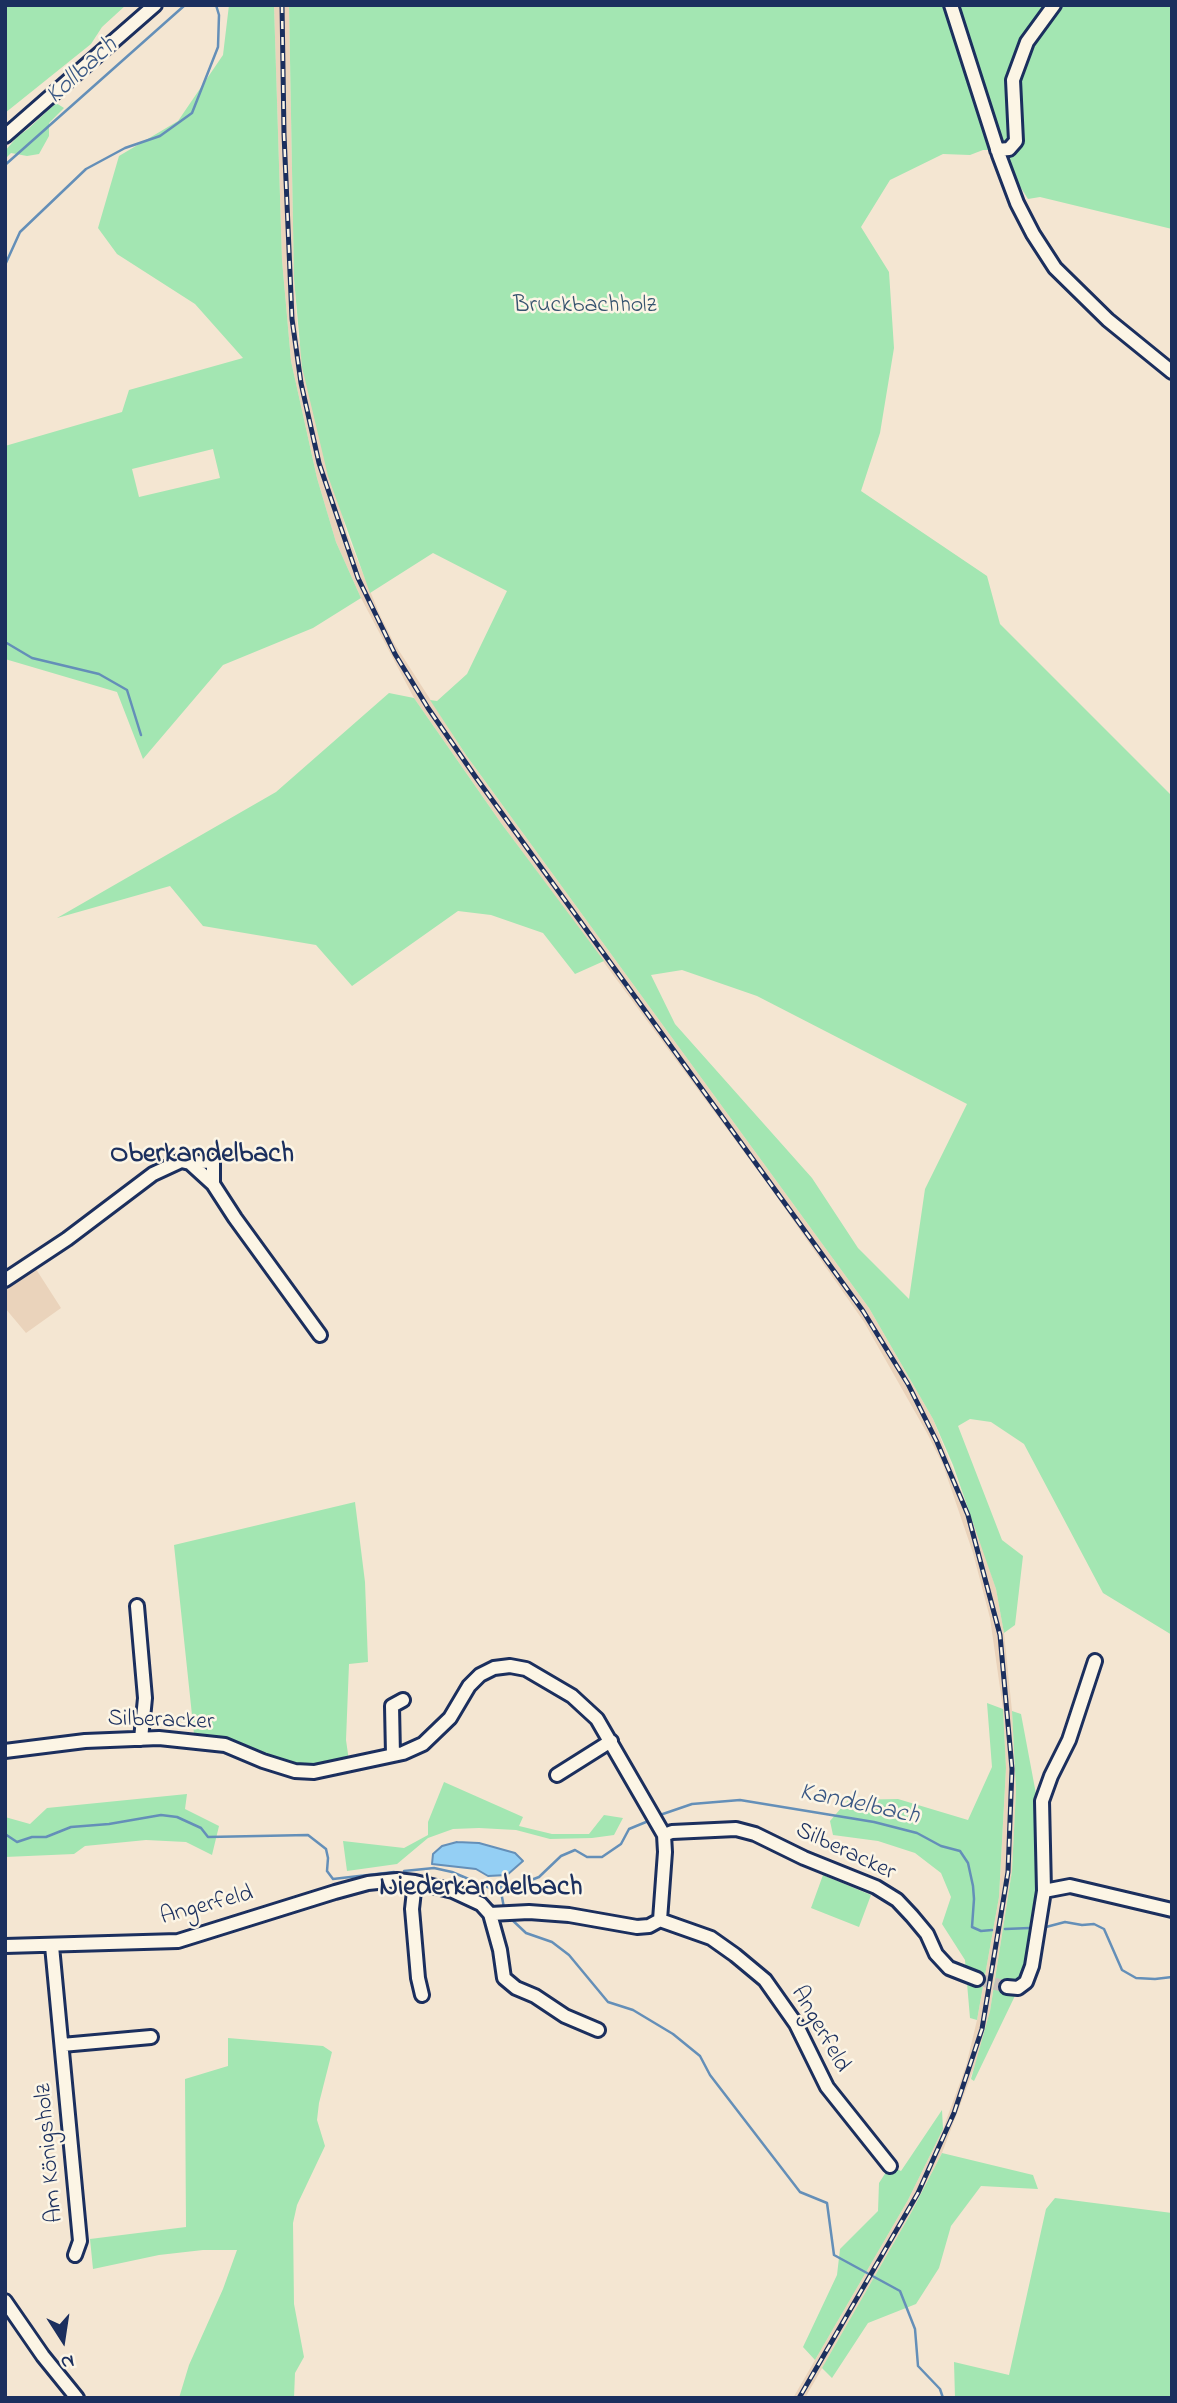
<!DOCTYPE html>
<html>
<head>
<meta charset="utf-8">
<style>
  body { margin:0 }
  #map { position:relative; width:1177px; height:2403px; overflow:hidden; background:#f4e6d2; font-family:"Indie Flower",sans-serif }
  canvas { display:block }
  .frame { position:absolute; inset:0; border:7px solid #1b2f5e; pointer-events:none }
  .north { position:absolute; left:28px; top:2305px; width:70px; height:70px; -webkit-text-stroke:5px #fcf5e5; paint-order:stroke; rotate:168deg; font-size:19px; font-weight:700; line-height:28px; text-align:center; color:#1b2f5e }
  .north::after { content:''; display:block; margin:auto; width:24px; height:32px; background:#1b2f5e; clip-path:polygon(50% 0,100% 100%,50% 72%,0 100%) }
</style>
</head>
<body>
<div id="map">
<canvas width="1177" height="2403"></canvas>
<div class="frame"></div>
<div class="north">N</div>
</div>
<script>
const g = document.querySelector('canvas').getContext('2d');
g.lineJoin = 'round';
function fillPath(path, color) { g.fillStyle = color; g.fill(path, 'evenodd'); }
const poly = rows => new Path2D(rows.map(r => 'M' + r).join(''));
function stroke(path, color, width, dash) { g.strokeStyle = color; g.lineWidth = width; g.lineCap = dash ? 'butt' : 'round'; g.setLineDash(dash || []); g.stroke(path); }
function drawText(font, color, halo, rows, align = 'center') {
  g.font = font + ' "Indie Flower",sans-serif'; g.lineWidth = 5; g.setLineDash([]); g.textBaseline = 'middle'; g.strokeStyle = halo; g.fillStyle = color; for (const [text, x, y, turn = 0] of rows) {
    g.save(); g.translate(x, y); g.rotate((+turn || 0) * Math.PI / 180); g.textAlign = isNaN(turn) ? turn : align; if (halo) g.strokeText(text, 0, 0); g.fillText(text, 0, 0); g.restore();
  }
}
const built = poly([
  [274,5,289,5,294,279,298,337,347,534,379,613,394,643,466,755,869,1308,933,1419,979,1536,996,1589,1004,1633,1012,1711,1016,1790,1012,1871,990,2011,976,2063,942,2153,911,2213,805,2398,793,2398,908,2200,943,2129,966,2066,977,2020,999,1897,1006,1769,1003,1709,990,1618,973,1553,943,1465,927,1433,864,1322,772,1190,501,823,414,698,361,598,336,542,317,478,291,361,282,260],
  [34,1266,61,1308,26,1333,5,1308,5,1285]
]);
const green = poly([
  [5,5,126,5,102,27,91,44,5,113],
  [229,5,274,5,282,260,291,361,317,478,336,542,361,598,313,628,223,665,143,759,117,692,5,659,5,446,122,412,129,390,243,358,195,304,117,254,98,228,119,156,178,121,223,55],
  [213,449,220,478,139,497,132,469],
  [289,5,1172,5,1172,229,1040,197,1028,199,997,150,983,150,970,155,943,154,890,180,861,227,889,272,894,348,880,433,861,491,987,576,1000,624,1172,796,1172,1635,1103,1593,1024,1444,991,1422,970,1419,958,1426,1002,1540,1023,1556,1015,1625,1004,1633,996,1589,953,1465,933,1419,869,1308,466,755,430,700,437,701,467,674,507,591,433,553,370,593,328,476,302,367,294,279],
  [682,970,757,996,967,1104,925,1189,909,1299,858,1248,812,1178,675,1024,651,975],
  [56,103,64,108,49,123,49,136,39,154,27,156,11,153,5,159,5,151,17,137,28,129],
  [389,693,414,698,501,823,604,961,575,974,543,933,491,915,458,911,352,986,316,945,203,926,170,886,57,918,276,792],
  [355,1502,365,1582,368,1662,349,1664,346,1740,349,1761,298,1766,227,1738,194,1734,174,1545],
  [987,1703,1003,1709,1006,1768,999,1897,977,2020,970,2018,965,1960,942,1924,951,1897,941,1873,915,1853,878,1841,833,1835,830,1821,848,1800,898,1799,968,1820,992,1767],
  [1012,1711,1021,1714,1036,1794,1039,1843,1038,1912,1025,1975,974,2081,971,2079,990,2011,1012,1871,1016,1790],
  [444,1782,523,1817,519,1826,552,1834,589,1834,604,1815,623,1818,614,1835,592,1838,550,1839,516,1830,479,1828,453,1829,428,1838,397,1864,347,1871,343,1841,404,1848,428,1835,428,1822],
  [187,1794,185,1809,219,1826,212,1855,186,1842,146,1840,85,1846,74,1854,5,1857,5,1817,30,1824,47,1808],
  [823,1875,871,1895,859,1927,811,1908],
  [228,2038,323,2046,332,2052,319,2103,317,2120,325,2146,297,2205,293,2223,294,2304,304,2357,295,2373,294,2398,179,2398,189,2365,223,2289,237,2250,203,2250,159,2255,93,2269,90,2239,186,2227,185,2079,228,2066],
  [942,2110,943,2129,908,2200,815,2360,803,2347,837,2275,840,2249,878,2211,879,2183,890,2166,901,2171],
  [942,2153,1033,2175,1038,2189,981,2186,951,2226,939,2268,916,2304,868,2323,832,2378,822,2368,911,2213],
  [1055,2198,1172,2213,1172,2398,955,2398,954,2362,1009,2375,1046,2209]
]);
const water = poly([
  [457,1842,479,1843,515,1853,523,1861,507,1875,488,1876,476,1869,432,1864,433,1854,442,1846,457,1842]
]);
const stream = poly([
  [5,165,185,5],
  [5,265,20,232,86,169,125,148,160,136,192,113,218,47,219,15,216,5],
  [5,642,32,658,99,674,127,690,141,735],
  [657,1816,692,1804,740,1800,874,1822,917,1833,941,1846,960,1851,968,1863,973,1886,974,1899,972,1927,981,1931,992,1930],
  [5,1834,17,1842,32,1837,46,1837,71,1827,109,1824,161,1815,177,1817,201,1828,208,1837,308,1835,326,1849,328,1858,327,1871,333,1879,394,1872],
  [404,1871,434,1868,452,1872,490,1888,500,1886,510,1888,539,1877,561,1856,575,1850,587,1857,602,1857,621,1844,629,1829,646,1822],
  [500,1886,504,1908],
  [509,1917,526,1933,552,1942,569,1955,608,2002,633,2010,673,2034,700,2056,710,2075,800,2192,827,2203,834,2255,900,2291,915,2329,918,2366,940,2389,943,2398],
  [1046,1927,1065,1922,1082,1925,1094,1924,1104,1929,1122,1970,1136,1978,1155,1979,1172,1977],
  [1005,1929,1030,1928]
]);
const minorTunnel = poly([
  [977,1979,1007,1987]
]);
const minor = poly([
  [951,5,999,155,1017,203,1033,234,1055,268,1108,320,1172,372],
  [5,136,155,5],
  [997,150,1009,149,1016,141,1013,80,1027,42,1054,5],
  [190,1163,213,1161,213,1184],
  [5,1280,67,1239,153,1174,181,1161,190,1163,213,1184,235,1218,320,1335],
  [137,1606,145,1698,141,1739],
  [5,1751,85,1741,159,1738,225,1745,263,1761,295,1771,314,1772,403,1753,423,1744,450,1718,469,1686,480,1675,494,1668,510,1666,526,1669,572,1696,597,1719,664,1835,665,1852,660,1920],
  [393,1755,392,1706,403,1700],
  [557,1775,611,1741],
  [664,1835,672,1832,736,1829,755,1834,804,1858,876,1887,897,1900,912,1916,927,1934,936,1954,949,1968,977,1979],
  [415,1882,412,1909,418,1978,422,1995],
  [1044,1891,1070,1886,1172,1910],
  [490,1914,500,1950,504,1978,516,1988,535,1996,565,2016,598,2030],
  [5,1946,178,1941,335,1892,368,1883,397,1880,415,1882,453,1891,481,1904,490,1914,529,1912,569,1915,637,1927,649,1926,660,1920,711,1938,735,1955,765,1980,796,2024,827,2087,890,2166],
  [52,1946,80,2241,75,2255],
  [1007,1987,1018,1988,1026,1982,1032,1966,1044,1891,1042,1801,1051,1776,1069,1740,1095,1661],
  [62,2045,151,2037],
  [5,2301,43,2356,77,2398]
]);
const rail = poly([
  [282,5,284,134,292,319,301,383,319,463,358,578,395,654,428,708,477,779,863,1311,908,1384,937,1442,968,1515,1000,1635,1012,1769,1008,1872,982,2029,954,2113,918,2193,799,2398]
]);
const parkNames = [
  ["Bruckbachholz",585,307]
];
const streetNames = [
  ["Silberacker",161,1722,2],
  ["Silberacker",845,1853,25],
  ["Angerfeld",207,1907,-15],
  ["Angerfeld",819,2030,60],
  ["Am Königsholz",51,2153,-95]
];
const waterNames = [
  ["Kollbach",83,72,-42],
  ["Kandelbach",859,1806,12]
];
const quarterNames = [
  ["Oberkandelbach",202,1156],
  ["Niederkandelbach",481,1889]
];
fillPath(built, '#ead3bb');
fillPath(green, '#a3e6b2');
fillPath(water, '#94cff4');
stroke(water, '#648fb8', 2);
stroke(stream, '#648fb8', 2.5);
stroke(minorTunnel, '#c9c1bb', 12, [12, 6]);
stroke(minor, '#1b2f5e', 18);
stroke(minor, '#fcf5e5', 12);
stroke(rail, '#1b2f5e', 5);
stroke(rail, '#fcf5e5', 2.5, [8]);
drawText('24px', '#36546f', '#fcf5e5', parkNames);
drawText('24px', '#1b2f5e', '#fcf5e5', streetNames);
drawText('italic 26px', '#395784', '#fcf5e5', waterNames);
drawText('bold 28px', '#1b2f5e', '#fcf5e5', quarterNames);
</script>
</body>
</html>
